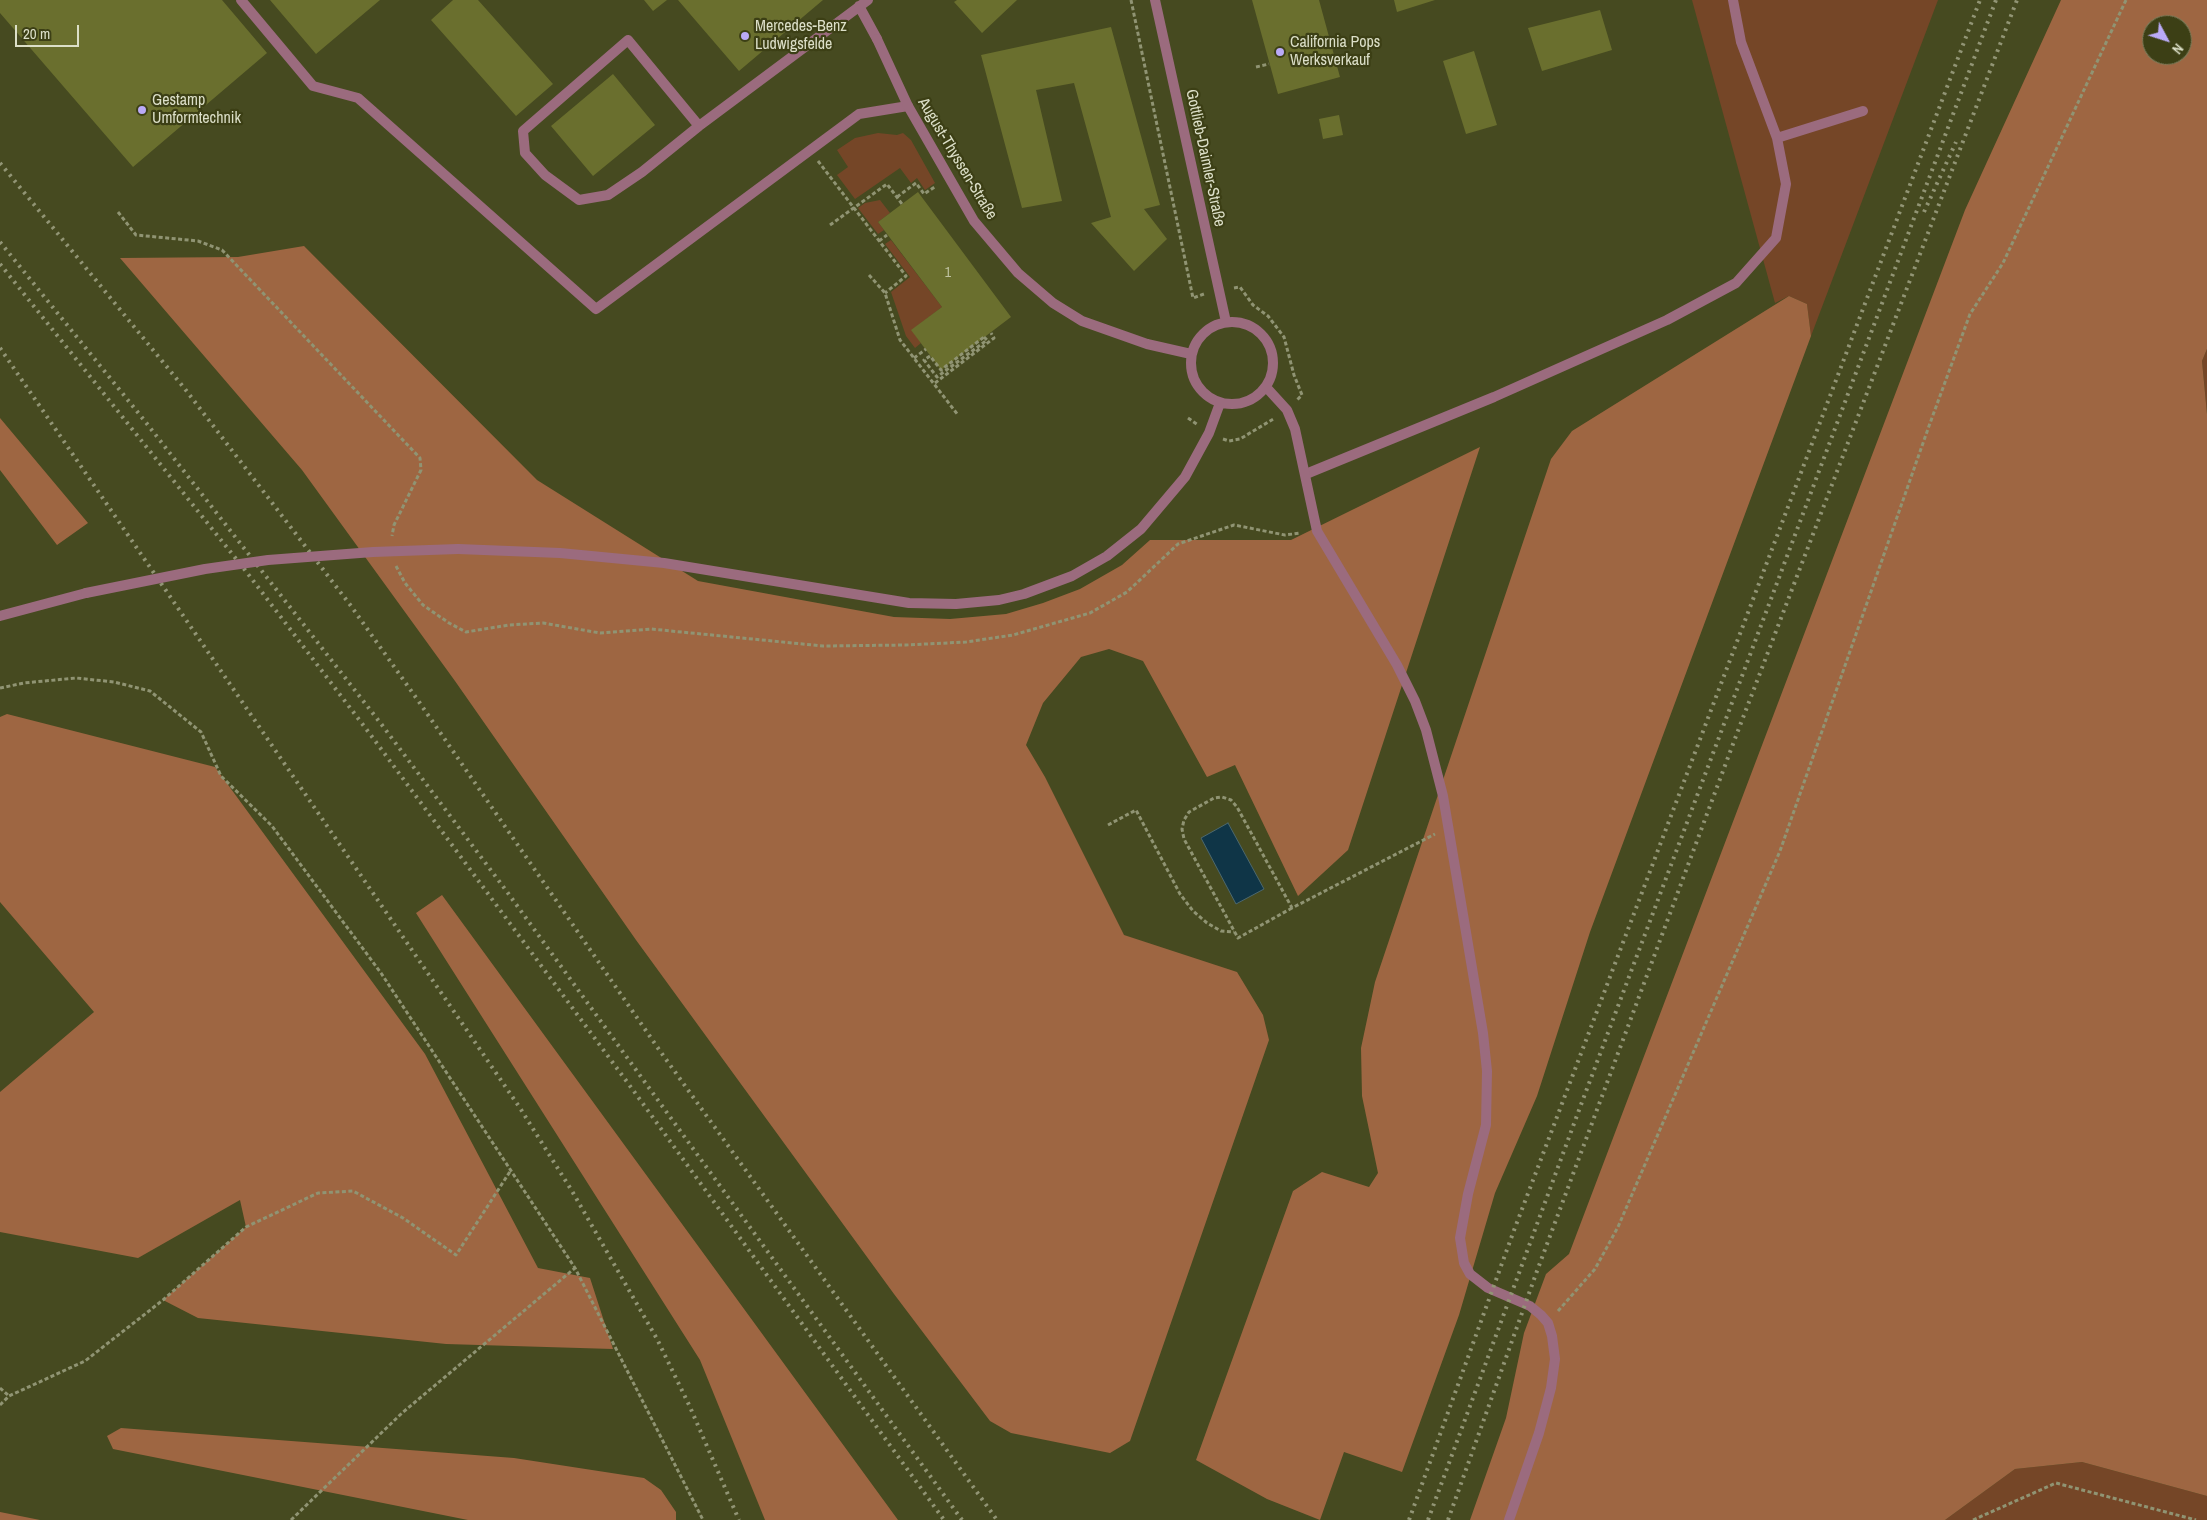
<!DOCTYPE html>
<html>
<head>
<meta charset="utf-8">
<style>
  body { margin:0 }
  #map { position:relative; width:2207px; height:1520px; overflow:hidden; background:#464a20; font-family:"Archivo Narrow",sans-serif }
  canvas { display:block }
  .north { position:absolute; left:2142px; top:15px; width:50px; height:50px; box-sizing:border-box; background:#3c3f15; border:1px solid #7c7f5d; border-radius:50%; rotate:130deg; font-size:14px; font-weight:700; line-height:20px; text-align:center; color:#dcdfc8 }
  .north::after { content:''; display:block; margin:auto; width:18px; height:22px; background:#baaaf6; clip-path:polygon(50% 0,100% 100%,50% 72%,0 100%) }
  .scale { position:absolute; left:15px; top:25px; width:64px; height:22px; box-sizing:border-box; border:2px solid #dcdfc8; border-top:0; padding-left:6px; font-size:15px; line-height:18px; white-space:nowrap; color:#dcdfc8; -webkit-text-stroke:4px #3c3f15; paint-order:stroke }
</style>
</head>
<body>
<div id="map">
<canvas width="2207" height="1520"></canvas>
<div class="north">N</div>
<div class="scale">20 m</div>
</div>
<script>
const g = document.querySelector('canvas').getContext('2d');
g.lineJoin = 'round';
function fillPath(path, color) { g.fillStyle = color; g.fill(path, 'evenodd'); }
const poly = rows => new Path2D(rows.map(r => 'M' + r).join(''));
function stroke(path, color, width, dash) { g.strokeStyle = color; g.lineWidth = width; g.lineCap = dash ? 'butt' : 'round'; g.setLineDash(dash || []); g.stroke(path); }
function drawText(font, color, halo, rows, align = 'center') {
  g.font = font + ' "Archivo Narrow",sans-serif'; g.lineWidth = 4.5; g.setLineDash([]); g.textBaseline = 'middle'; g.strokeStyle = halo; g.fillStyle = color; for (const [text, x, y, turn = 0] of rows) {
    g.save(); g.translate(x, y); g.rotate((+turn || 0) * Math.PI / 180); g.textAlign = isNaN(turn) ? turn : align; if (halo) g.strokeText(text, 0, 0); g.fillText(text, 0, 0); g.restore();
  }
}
const green = poly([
  [1692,0,1938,0,1811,336,1807,304,1789,296,1775,303],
  [878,133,897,135,903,133,911,140,935,183,925,190,917,178,911,183,900,168,855,199,837,175,848,167,837,150,855,138],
  [880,200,890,213,878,222,884,230,878,234,858,208,865,203],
  [891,240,942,307,912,330,921,343,915,348,906,336,891,292,910,277,885,244],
  [2207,349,2207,414,2202,361],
  [2082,1462,2207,1496,2207,1520,1945,1520,2015,1469]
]);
const forest = poly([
  [2061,0,2207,0,2207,349,2202,361,2207,414,2207,1496,2082,1462,2015,1469,1945,1520,1470,1520,1506,1418,1524,1333,1546,1274,1569,1254,1965,210],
  [2152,25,2182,25,2182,55,2152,55],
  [304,246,537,480,698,581,894,617,950,619,1006,614,1043,603,1080,589,1122,565,1150,540,1291,540,1480,447,1348,850,1298,896,1235,765,1207,777,1143,661,1109,649,1081,657,1043,703,1026,745,1045,777,1124,935,1237,972,1263,1015,1269,1040,1130,1441,1110,1453,1011,1433,990,1421,894,1294,636,940,455,681,302,470,120,258,238,257],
  [1789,296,1807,304,1811,336,1590,932,1537,1096,1495,1193,1459,1315,1402,1472,1344,1452,1320,1520,1267,1499,1196,1460,1293,1191,1322,1172,1369,1187,1378,1173,1362,1096,1361,1048,1375,982,1551,459,1572,431],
  [0,418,88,523,57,545,0,470],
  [7,714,215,767,425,1054,538,1268,590,1278,613,1349,446,1344,198,1318,163,1300,246,1227,240,1200,138,1258,0,1232,0,1092,94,1012,0,902,0,717],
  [442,895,898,1520,765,1520,700,1360,416,913],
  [121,1428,514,1458,644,1478,661,1490,676,1512,676,1520,468,1520,113,1449,107,1436],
  [0,1512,40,1520,0,1520]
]);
const water = poly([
  [1228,823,1264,889,1236,904,1201,838,1228,823]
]);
const building = poly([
  [0,0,222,0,267,53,133,167,0,13],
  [270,0,380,0,316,54],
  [453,0,478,0,553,84,516,116,431,20],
  [644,0,667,0,653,11],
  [678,0,823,0,739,71],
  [957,0,1017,0,982,33,954,2],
  [1252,0,1319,0,1340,77,1278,94],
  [1394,0,1435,0,1397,12],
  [1600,10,1612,50,1542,71,1528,28],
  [1111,27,1160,205,1144,209,1167,239,1134,271,1091,223,1111,217,1074,83,1036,90,1062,201,1022,208,981,55],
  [1474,51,1497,125,1466,134,1443,61],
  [613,74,655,125,593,176,551,126],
  [1339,115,1343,135,1323,139,1319,119],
  [918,192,1011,317,941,370,911,330,942,307,878,222]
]);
const path = poly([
  [1131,0,1193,298,1204,294],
  [1256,67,1269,64],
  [818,161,906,276,885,293],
  [897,197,916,183,924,194,936,186],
  [118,212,136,235,198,241,222,250,420,458,421,470,394,525,392,536],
  [830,225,887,184,902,204],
  [879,241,887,235],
  [869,275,885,293,900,340,958,415],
  [1234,288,1240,287,1253,305,1268,316,1284,337,1294,375,1302,395,1297,400],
  [984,337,987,340,937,377,924,360,930,356,941,370,984,337],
  [914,358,926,349],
  [935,383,994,338,991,333],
  [1188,418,1198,425],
  [1223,439,1229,441,1240,439,1275,418],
  [396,566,405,583,423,605,449,623,466,632,509,625,543,623,600,633,651,629,823,646,906,645,966,642,1013,635,1090,613,1127,592,1178,544,1234,525,1285,535,1301,533],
  [0,688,24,683,76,678,114,682,150,691,201,732,221,776,272,826,381,973,575,1268,703,1520],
  [1108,825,1136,810,1180,894,1193,911,1207,923,1221,931,1234,932],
  [1292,908,1238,938,1184,839,1182,829,1184,820,1189,812,1214,798,1222,797,1231,800,1237,807,1292,908,1435,834],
  [1558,1311,1595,1269,1618,1227,1780,851,1929,426,1970,314,2003,263,2126,0],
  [0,1388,9,1396],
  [0,1405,9,1396,85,1361,163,1300,246,1227,318,1193,353,1191,403,1218,456,1255,511,1170],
  [291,1520,402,1413,575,1268],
  [1973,1520,2056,1483,2196,1520]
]);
const lane = poly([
  [241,0,313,86,358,98,596,309,859,114,908,106],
  [859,6,877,39],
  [699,126,628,40,523,131,525,153,545,175,579,200,608,195,642,172,699,126,868,0],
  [1777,138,1863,111],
  [1306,474,1494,397,1667,320,1736,283,1776,238,1786,184,1777,138,1741,42,1733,0]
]);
const street = poly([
  [1155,0,1226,322],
  [877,39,908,106,974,221,1018,273,1053,303,1082,321,1147,344,1191,354],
  '1191 363a41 41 0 1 1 82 0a41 41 0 1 1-82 0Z',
  [1266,387,1287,410,1295,429,1317,531,1397,665,1415,701,1426,730,1443,796,1483,1033,1487,1071,1486,1125,1468,1194,1460,1238,1464,1263,1470,1274,1488,1288,1530,1306,1541,1315,1548,1323,1552,1336,1555,1359,1551,1388,1539,1433,1509,1520],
  [458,549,560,553,664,563,909,603,956,604,999,600,1024,594,1072,576,1107,556,1141,529,1185,477,1209,433,1220,403],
  [0,616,86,593]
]);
const rail = poly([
  [0,163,185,389,351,606,417,699,660,1051,997,1520],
  [1924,212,1956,142],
  [0,242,144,420,382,725,505,889,962,1520],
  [0,264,245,570,370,734,633,1090,944,1520],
  [0,348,520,1108,572,1191,657,1339,690,1407,739,1520],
  [1409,1520,1513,1233,1980,0],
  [1428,1520,1582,1102,1996,0],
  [1448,1520,1537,1271,1736,736,2017,0]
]);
const streetBridge = poly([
  [86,593,205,569,268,560,373,552,458,549]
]);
const markers = [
  [745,36,5,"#baaaf6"],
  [1280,52,5,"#baaaf6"],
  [142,110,5,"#baaaf6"]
];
const numberNames = [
  ["1",948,273]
];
const poiNames = [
  ["Mercedes-Benz",755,27],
  ["Ludwigsfelde",755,45],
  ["California Pops",1290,43],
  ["Werksverkauf",1290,61],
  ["Gestamp",152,101],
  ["Umformtechnik",152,119]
];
const streetNames = [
  ["Gottlieb-Daimler-Straße",1205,158,78],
  ["August-Thyssen-Straße",957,159,59]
];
fillPath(green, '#754627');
fillPath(forest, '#9e6642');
fillPath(water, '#0f3547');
stroke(water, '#4c686e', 1);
fillPath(building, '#6a6f2e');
stroke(path, '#909473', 3, [4, 2.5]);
stroke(lane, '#9b6b7e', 10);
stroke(street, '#9b6b7e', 10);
stroke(rail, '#929575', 4, [2.5, 5]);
stroke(streetBridge, '#9b6b7e', 10);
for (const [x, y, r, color] of markers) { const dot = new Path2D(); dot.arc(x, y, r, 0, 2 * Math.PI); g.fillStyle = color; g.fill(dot); stroke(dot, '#3c3f15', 2); }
drawText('14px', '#c0c3a2', null, numberNames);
drawText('16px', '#dcdfc8', '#3c3f15', poiNames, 'left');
drawText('16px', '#dcdfc8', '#3c3f15', streetNames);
</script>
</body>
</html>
